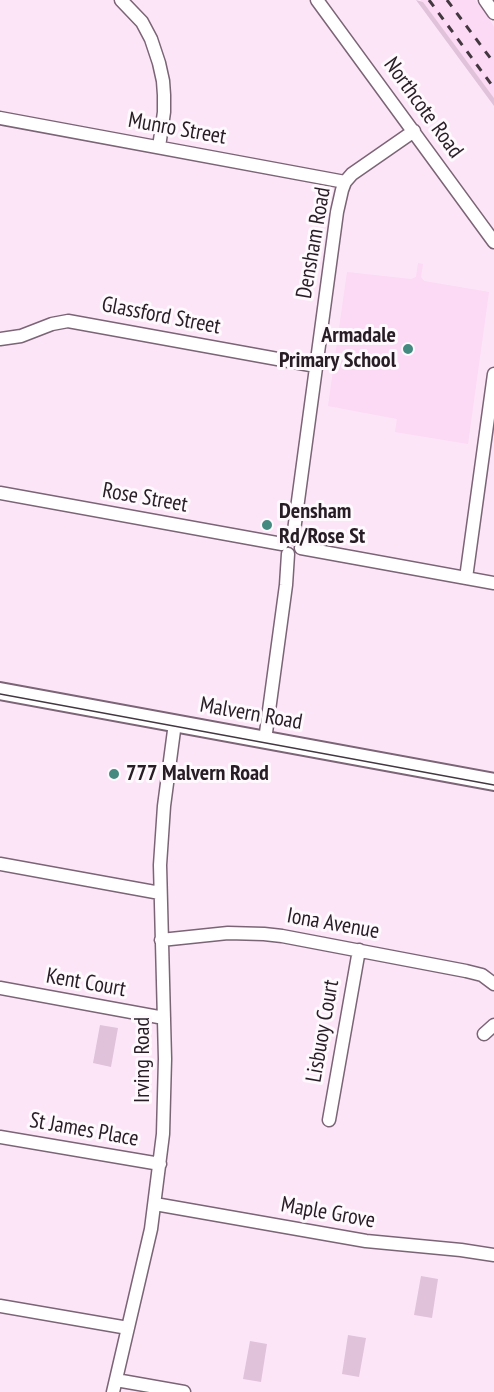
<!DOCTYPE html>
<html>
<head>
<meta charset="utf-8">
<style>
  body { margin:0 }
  canvas { display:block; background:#fce5f7 }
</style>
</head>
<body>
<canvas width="494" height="1392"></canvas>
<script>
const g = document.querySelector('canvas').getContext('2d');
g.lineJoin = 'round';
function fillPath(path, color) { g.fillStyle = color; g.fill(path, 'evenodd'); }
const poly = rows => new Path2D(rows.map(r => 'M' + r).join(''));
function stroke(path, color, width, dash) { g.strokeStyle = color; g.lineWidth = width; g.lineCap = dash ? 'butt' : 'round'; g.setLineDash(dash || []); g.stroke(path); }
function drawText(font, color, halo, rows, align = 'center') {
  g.font = font + ' "PT Sans Narrow",sans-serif'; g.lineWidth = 6; g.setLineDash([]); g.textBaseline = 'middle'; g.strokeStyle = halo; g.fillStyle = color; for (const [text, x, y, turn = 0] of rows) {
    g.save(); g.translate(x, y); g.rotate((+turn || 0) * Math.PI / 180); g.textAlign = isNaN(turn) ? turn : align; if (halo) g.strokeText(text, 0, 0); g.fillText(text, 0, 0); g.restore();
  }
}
const built = poly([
  [420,0,475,0,486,14,494,27,494,98,423,2],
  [418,263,423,264,421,277,424,281,489,292,468,444,395,432,397,419,328,406,347,272,411,279,416,277]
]);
const green = poly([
  [416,0,423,2,494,98,494,106],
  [100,1025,118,1028,111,1067,93,1063],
  [421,1276,438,1279,432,1318,414,1315],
  [348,1335,366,1338,359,1377,342,1374],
  [250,1341,267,1344,261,1382,243,1379]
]);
const minor = poly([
  [121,0,142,22,151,39,159,63,163,81,164,95,164,112,159,147],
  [317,0,494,242],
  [485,0,494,13],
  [0,118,345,182],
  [0,339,21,336,52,324,68,321,316,366],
  [0,493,282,544],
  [293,538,337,212,342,190,345,182,352,174,414,131],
  [301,548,494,583],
  [466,578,494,374],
  [265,740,286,585,288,554],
  [0,864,160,893],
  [161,940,228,933,264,934,282,936,466,971,482,975,494,984],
  [0,988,164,1018],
  [484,1034,494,1025],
  [329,1120,359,950],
  [0,1137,160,1164],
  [155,1204,366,1241,461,1250,494,1255],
  [0,1306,128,1328],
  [116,1380,184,1392],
  [113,1392,151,1229,163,1134,165,1059,160,865,164,806,175,723]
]);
const secondary = poly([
  [0,691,494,782]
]);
const tram = poly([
  [0,694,494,785]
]);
const rail = poly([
  [429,0,494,88],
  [447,0,494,63]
]);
const markers = [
  [408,349,6,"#458a80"],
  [267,525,6,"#458a80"],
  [114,774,6,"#458a80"]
];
const streetNames = [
  ["Northcote Road",423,108,54],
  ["Munro Street",177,129,10],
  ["Densham Road",314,243,-80],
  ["Glassford Street",161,316,11],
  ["Rose Street",145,498,10],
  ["Malvern Road",251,714,10],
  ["Iona Avenue",333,924,10],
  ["Kent Court",86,983,10],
  ["Lisbuoy Court",323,1031,-80],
  ["Irving Road",143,1060,-90],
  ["St James Place",84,1130,10],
  ["Maple Grove",328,1213,10]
];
const poiNames = [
  ["Armadale",396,336,"right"],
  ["Primary School",396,361,"right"],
  ["Densham",279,512],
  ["Rd/Rose St",279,537],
  ["777 Malvern Road",126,774]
];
fillPath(built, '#fcd9f5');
fillPath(green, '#e1c2db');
stroke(minor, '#7c6477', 15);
stroke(secondary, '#7c6477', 20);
stroke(minor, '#fff', 12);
stroke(secondary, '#fff', 16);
stroke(tram, '#433740', 1.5);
stroke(rail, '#433740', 3, [8, 8]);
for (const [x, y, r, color] of markers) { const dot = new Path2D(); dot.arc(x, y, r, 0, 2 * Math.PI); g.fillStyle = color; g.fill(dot); stroke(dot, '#fef9fd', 2); }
drawText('22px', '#271d25', '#fef9fd', streetNames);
drawText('bold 22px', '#271d25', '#fef9fd', poiNames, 'left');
</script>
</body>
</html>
